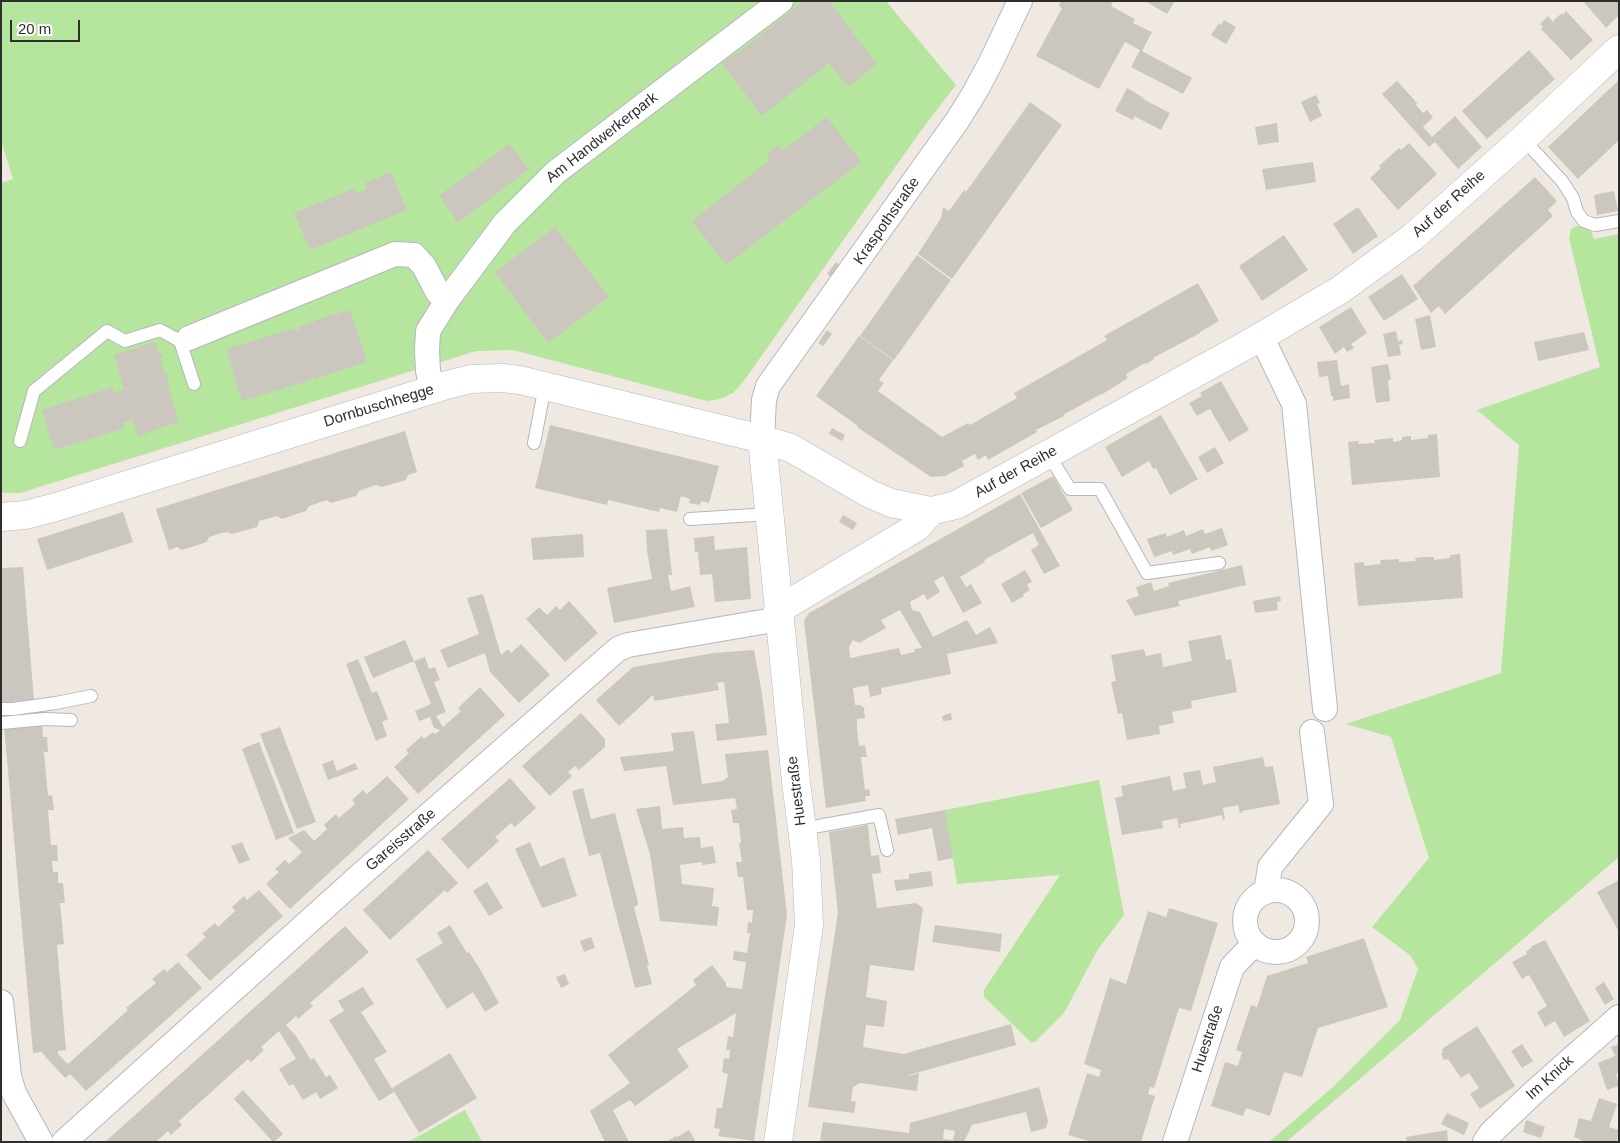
<!DOCTYPE html>
<html>
<head>
<meta charset="utf-8">
<style>
  body { margin:0 }
  #map { position:relative; width:1620px; height:1143px; overflow:hidden; background:#efe9e1; font-family:Helvetica,sans-serif }
  canvas { display:block }
  .frame { position:absolute; inset:0; border:2px solid #2e2e2e; pointer-events:none }
  .scale { position:absolute; left:10px; top:20px; width:70px; height:22px; box-sizing:border-box; border:2px solid #2e2e2e; border-top:0; padding-left:6px; font-size:15px; line-height:18px; white-space:nowrap; color:#2e2e2e; -webkit-text-stroke:4px #fff; paint-order:stroke }
</style>
</head>
<body>
<div id="map">
<canvas width="1620" height="1143"></canvas>
<div class="frame"></div>
<div class="scale">20 m</div>
</div>
<script>
const g = document.querySelector('canvas').getContext('2d');
g.lineJoin = 'round';
function fillPath(path, color) { g.fillStyle = color; g.fill(path, 'evenodd'); }
const poly = rows => new Path2D(rows.map(r => 'M' + r).join(''));
function stroke(path, color, width, dash) { g.strokeStyle = color; g.lineWidth = width; g.lineCap = dash ? 'butt' : 'round'; g.setLineDash(dash || []); g.stroke(path); }
function drawText(font, color, halo, rows, align = 'center') {
  g.font = font + ' Helvetica,sans-serif'; g.lineWidth = 4; g.setLineDash([]); g.textBaseline = 'middle'; g.strokeStyle = halo; g.fillStyle = color; for (const [text, x, y, turn = 0] of rows) {
    g.save(); g.translate(x, y); g.rotate((+turn || 0) * Math.PI / 180); g.textAlign = isNaN(turn) ? turn : align; if (halo) g.strokeText(text, 0, 0); g.fillText(text, 0, 0); g.restore();
  }
}
const green = poly([
  [1,1,886,1,956,85,920,132,743,382,733,393,720,399,708,401,695,398,513,350,476,351,20,493,7,493,1,492,1,183,13,179,1,140],
  [1576,226,1589,227,1594,239,1619,234,1619,857,1286,1142,1269,1142,1333,1087,1400,1020,1418,969,1410,955,1372,927,1429,858,1391,737,1346,724,1501,673,1519,445,1477,410,1600,367,1569,238,1571,229],
  [1099,780,1124,915,1098,949,1064,1013,1036,1041,1032,1043,984,997,984,990,1060,875,957,884,945,810],
  [465,1110,482,1142,408,1142]
]);
const building = poly([
  [804,1,829,1,877,64,848,87,830,64,828,64,762,116,722,63,743,49],
  [1061,1,1113,1,1111,6,1135,19,1133,23,1152,32,1142,51,1192,78,1183,94,1131,67,1140,50,1125,42,1099,89,1036,56,1062,8,1059,6],
  [1145,1,1175,1,1167,14],
  [1583,1,1619,1,1619,15,1606,28],
  [1566,11,1593,40,1571,60,1541,29,1543,27,1540,24,1548,16,1554,23,1554,20,1562,13,1563,15],
  [1224,20,1236,27,1226,44,1211,35,1219,23,1221,25],
  [1529,50,1555,79,1487,139,1462,111],
  [1619,80,1619,140,1578,179,1548,147],
  [1397,81,1417,103,1416,105,1423,113,1427,110,1433,117,1423,127,1432,137,1455,116,1482,147,1458,169,1435,142,1429,147,1382,94],
  [1127,88,1144,98,1143,99,1170,113,1161,130,1134,116,1133,120,1115,111],
  [1316,95,1320,103,1317,104,1322,116,1310,122,1301,102],
  [1030,102,1062,125,952,279,918,254,941,218,943,207,949,211,964,190,966,192],
  [827,117,861,162,726,265,692,221,770,160,766,155,778,145,782,151],
  [1277,123,1279,142,1258,145,1255,127],
  [1409,143,1437,174,1398,210,1370,178,1381,168,1379,166,1399,148,1401,150],
  [509,144,529,169,458,223,439,196],
  [1313,162,1316,182,1266,190,1262,169],
  [391,172,407,210,310,250,294,213,355,188,357,194,367,189,365,183],
  [1535,177,1557,201,1548,210,1553,216,1445,314,1439,306,1431,313,1413,286],
  [1614,191,1618,211,1597,215,1594,195],
  [1358,207,1378,236,1353,254,1333,224],
  [555,227,609,297,548,343,495,272],
  [1284,235,1308,270,1262,301,1239,266],
  [917,255,951,280,894,360,860,336],
  [836,262,840,266,831,277,827,274],
  [1402,274,1418,299,1384,321,1368,297],
  [1198,283,1219,321,1200,332,1200,333,1153,358,1154,359,1146,364,1145,363,1126,374,1128,378,1101,395,1101,394,1063,415,1064,416,1036,430,1037,432,988,460,986,455,978,460,975,454,962,461,964,466,945,476,931,477,857,427,858,426,816,396,859,336,893,360,879,380,884,383,878,391,942,437,968,423,970,425,1017,398,1014,393,1107,340,1104,336],
  [1351,307,1367,333,1351,344,1354,348,1347,352,1344,347,1335,354,1319,327],
  [350,310,367,362,315,379,314,376,310,377,311,380,242,401,226,349,295,328,296,331,299,330,298,327,315,321,315,320],
  [1430,315,1436,347,1421,350,1415,319],
  [827,330,832,334,823,346,818,343],
  [1396,331,1398,341,1402,340,1403,344,1399,345,1401,355,1388,357,1383,334],
  [1584,332,1589,350,1538,361,1534,342],
  [155,342,158,352,163,355,161,360,164,372,169,376,167,381,179,422,138,436,133,420,123,423,125,428,54,450,42,410,112,387,114,393,124,389,114,355],
  [1337,360,1341,386,1349,384,1350,398,1333,401,1333,396,1331,396,1328,376,1319,377,1317,362],
  [1388,364,1391,380,1388,380,1390,401,1376,403,1371,367],
  [1221,381,1249,430,1229,442,1210,409,1197,416,1189,403,1202,396,1200,393],
  [1161,415,1198,479,1170,495,1156,468,1153,469,1149,461,1122,477,1105,447],
  [550,425,719,466,709,503,701,501,700,505,689,503,690,499,681,496,677,512,660,508,659,512,608,500,607,505,535,488],
  [832,428,845,435,842,441,829,434],
  [405,431,417,472,408,475,406,480,382,487,376,485,367,488,359,491,356,496,331,503,327,500,309,506,306,511,282,519,277,516,259,521,257,527,232,534,227,532,218,534,209,537,207,542,182,550,177,547,169,550,156,509],
  [1437,434,1440,477,1352,485,1348,442,1359,441,1358,444,1375,443,1374,440,1393,438,1393,442,1402,440,1402,437,1411,436,1411,440,1428,438,1428,435],
  [1215,447,1224,463,1207,473,1198,457],
  [1053,476,1073,510,1041,528,1021,493],
  [1020,494,1060,566,1044,574,1031,550,1039,545,1033,533,984,560,985,562,960,577,966,587,971,584,982,603,963,613,943,576,934,581,940,592,927,600,924,594,910,602,912,610,920,612,933,637,967,620,976,635,990,627,998,643,947,654,951,674,881,688,882,694,870,697,868,685,853,688,855,705,860,705,864,708,865,718,857,719,857,728,859,746,865,745,867,757,861,757,865,790,869,789,870,796,865,796,866,801,826,808,804,621,809,613],
  [900,610,922,648,914,649,915,652,901,655,899,648,850,658,849,647,853,640,859,643,886,628,881,620],
  [123,512,133,542,47,570,37,539],
  [843,515,857,523,853,530,839,522],
  [1222,528,1228,545,1211,551,1210,547,1192,554,1190,549,1173,555,1172,551,1154,557,1147,539,1166,533,1167,537,1184,530,1186,536,1203,529,1205,534],
  [667,529,672,575,668,575,671,591,690,586,695,607,614,623,607,588,652,579,647,551,646,530],
  [583,534,584,557,533,560,531,538],
  [714,536,715,550,747,547,751,599,715,602,712,574,700,575,698,552,695,552,694,538],
  [1460,554,1463,598,1358,606,1354,563,1364,562,1364,566,1381,564,1380,560,1399,559,1399,562,1416,561,1415,558,1424,557,1434,557,1434,560,1450,558,1450,555],
  [1242,565,1246,585,1178,601,1180,606,1135,616,1126,600,1139,596,1136,587,1151,582,1154,591,1169,586,1168,583],
  [23,567,34,700,2,703,1,568],
  [1025,570,1032,582,1027,584,1030,590,1023,594,1024,596,1012,603,1001,584],
  [483,594,501,655,508,649,511,653,521,644,550,675,519,703,490,672,485,653,448,668,440,650,479,634,467,598],
  [1280,596,1281,601,1277,602,1278,610,1255,613,1253,601],
  [569,601,598,633,565,662,526,619,539,607,547,615,556,606,560,610],
  [1221,635,1226,660,1231,659,1237,692,1191,701,1192,708,1172,712,1174,723,1159,726,1160,734,1127,740,1122,713,1118,714,1111,682,1116,681,1111,655,1144,649,1146,656,1161,653,1163,667,1192,661,1188,641],
  [405,640,414,661,373,678,364,657],
  [754,650,762,694,767,735,717,741,715,724,729,723,724,682,717,683,719,690,654,701,653,695,619,726,596,700,633,667,714,653],
  [425,657,429,669,435,667,440,680,434,682,446,712,436,716,443,727,461,711,458,708,480,687,505,715,418,794,394,767,409,753,406,750,422,736,424,739,433,732,435,734,440,730,434,728,430,717,419,721,415,711,431,704,414,661],
  [358,659,372,693,377,691,388,719,382,722,387,736,376,741,346,664],
  [581,713,605,739,605,747,579,770,575,766,568,772,572,776,550,796,522,766],
  [951,713,952,720,943,721,942,716],
  [42,723,43,737,47,737,48,752,44,752,48,796,52,795,54,810,48,810,51,845,57,845,58,861,52,861,53,872,58,872,58,883,63,883,65,903,60,903,64,944,57,945,66,1050,58,1051,58,1054,68,1064,128,1010,126,1008,156,983,152,979,164,969,167,972,178,962,202,988,86,1091,70,1074,65,1078,43,1054,42,1052,33,1053,4,726],
  [280,727,316,822,297,829,260,734],
  [694,731,702,784,723,781,728,777,725,754,768,750,787,915,754,1141,718,1136,720,1129,714,1128,717,1108,722,1108,728,1074,722,1072,724,1058,729,1059,730,1050,726,1050,728,1036,733,1037,736,1013,677,1049,689,1067,635,1106,630,1100,613,1110,629,1142,605,1142,590,1111,630,1083,608,1055,696,985,693,980,712,965,726,983,726,987,742,989,746,962,733,960,734,951,747,953,750,933,747,933,748,922,752,923,753,910,747,910,743,877,738,877,736,862,742,862,739,843,741,843,739,823,733,823,731,810,737,809,735,798,673,805,666,766,624,771,620,757,674,751,671,733],
  [259,742,294,833,276,840,242,749],
  [1263,757,1265,767,1273,766,1280,804,1242,811,1242,813,1240,813,1238,805,1223,808,1225,819,1223,820,1222,815,1180,824,1181,828,1179,828,1177,818,1162,821,1163,828,1122,835,1115,798,1123,796,1121,786,1170,776,1173,791,1186,788,1183,773,1200,770,1203,785,1216,782,1213,767],
  [333,760,337,771,355,763,358,769,328,780,322,764],
  [387,776,409,799,290,909,266,884,279,872,275,869,285,860,289,864,302,852,288,838,304,830,314,841,327,829,324,825,336,814,339,818,355,804,352,800,363,790,367,794],
  [510,778,536,808,515,827,511,823,495,837,499,841,468,869,441,839],
  [583,788,591,819,615,813,638,902,638,905,634,907,649,965,647,965,652,984,635,988,600,853,589,856,572,791],
  [660,806,662,829,683,827,684,838,700,837,701,848,713,846,716,863,702,865,702,862,680,865,682,884,714,888,712,906,719,907,717,926,660,921,650,854,636,809],
  [945,810,953,858,938,861,932,828,898,835,895,819],
  [868,825,871,856,879,855,881,873,872,874,877,908,916,903,923,908,914,971,870,965,866,997,887,1001,884,1027,866,1025,863,1047,903,1054,1011,1024,1016,1045,909,1075,909,1076,919,1073,917,1091,860,1083,853,1087,851,1101,856,1102,854,1113,808,1107,838,913,829,832],
  [242,842,250,860,239,864,231,846],
  [530,842,540,867,564,857,577,896,542,908,515,849],
  [428,850,458,883,447,893,445,890,390,940,363,910],
  [931,871,933,886,896,891,894,880,909,879,909,874],
  [1619,880,1619,932,1597,892],
  [487,882,503,908,489,916,473,891],
  [259,890,283,916,210,981,186,955,206,937,202,934,215,923,218,927,235,911,232,907,244,896,247,900],
  [1169,908,1218,923,1191,1011,1179,1008,1154,1088,1150,1087,1148,1094,1155,1096,1141,1142,1092,1142,1068,1135,1087,1073,1099,1077,1101,1070,1084,1064,1110,978,1126,984,1148,911,1166,917],
  [450,925,467,953,469,952,481,971,499,1003,485,1012,473,992,447,1009,416,959,443,943,437,933],
  [935,925,1002,934,1000,952,932,942],
  [345,926,369,952,310,1003,313,1006,298,1019,296,1016,286,1025,296,1036,311,1060,314,1058,326,1077,330,1075,338,1088,320,1099,316,1092,303,1100,293,1084,289,1086,279,1069,296,1059,279,1031,261,1047,264,1050,251,1062,248,1059,179,1121,182,1125,171,1135,168,1131,156,1142,105,1142],
  [591,937,595,948,584,952,580,941],
  [1364,938,1388,1007,1318,1028,1302,1077,1284,1072,1270,1116,1246,1108,1243,1116,1211,1106,1225,1062,1238,1066,1242,1052,1236,1050,1251,1005,1257,1007,1267,976,1308,963,1306,957],
  [1545,940,1590,1021,1564,1037,1555,1021,1545,1027,1537,1012,1547,1006,1529,975,1522,979,1512,962,1527,954,1526,952,1532,947,1532,946],
  [565,974,569,984,561,988,556,977],
  [1604,982,1614,999,1605,1005,1595,988],
  [363,987,374,1004,361,1012,387,1052,374,1059,394,1092,379,1101,329,1020,344,1011,338,1001],
  [1477,1026,1515,1086,1480,1109,1470,1094,1479,1088,1469,1073,1461,1078,1448,1059,1444,1060,1441,1054,1443,1052,1442,1049],
  [1522,1044,1533,1061,1522,1068,1511,1051],
  [1619,1044,1619,1074,1616,1074,1619,1086,1607,1090,1598,1063,1615,1056,1611,1047],
  [450,1053,477,1098,419,1133,392,1088],
  [1039,1087,1048,1121,1046,1128,1031,1132,1026,1112,972,1125,964,1142,820,1142,823,1122,909,1133,910,1123],
  [944,1129,955,1131,953,1140,943,1139],
  [243,1090,283,1134,274,1142,273,1142,234,1099],
  [1599,1098,1617,1104,1609,1127,1619,1130,1617,1142,1585,1142,1574,1137,1579,1118,1591,1121],
  [1447,1113,1469,1123,1464,1135,1441,1124],
  [1526,1120,1545,1127,1541,1138,1523,1132],
  [689,1130,696,1142,666,1142,676,1136,677,1137],
  [1447,1130,1448,1142,1407,1142,1406,1137]
]);
const service = poly([
  [1523,139,1562,181,1573,198,1577,212,1584,221,1595,225,1619,221],
  [187,339,180,341,194,384],
  [20,441,34,391,107,331,125,341,160,330,180,341],
  [534,443,545,386],
  [1048,454,1070,489,1100,489,1147,573,1219,563],
  [690,519,770,514],
  [1,709,13,709,56,703,91,696],
  [1,723,45,719,71,720],
  [802,829,879,815,887,850]
]);
const minor = poly([
  [1261,336,1294,404,1325,709],
  [189,338,395,254,414,255,424,266,438,293,448,299],
  [433,390,428,371,427,350,428,331,448,299,505,223,556,172,781,1],
  [762,439,764,400,768,386,957,121,975,92,991,62,1020,1],
  '1245 921a31 31 0 1 1 62 0a31 31 0 1 1-62 0Z',
  [1266,892,1270,867,1321,804,1312,732],
  [1,1002,9,1076,14,1093,41,1142],
  [64,1142,365,871,618,649,628,645,779,619],
  [1175,1142,1232,967,1254,944],
  [1485,1142,1491,1133,1532,1094,1619,1017]
]);
const tertiary = poly([
  [1,517,25,515,56,507,447,385,471,379,502,378,520,380,762,439]
]);
const secondary = poly([
  [778,610,917,527,931,511],
  [778,1142,809,925,806,860,796,782,762,439,791,448,868,493,891,503,931,511,956,505,1250,343,1340,290,1413,237,1523,139,1619,49]
]);
const streetNames = [
  ["Am Handwerkerpark",602,138,-38],
  ["Auf der Reihe",1449,204,-42],
  ["Kraspothstraße",887,221,-55],
  ["Dornbuschhegge",379,406,-17],
  ["Auf der Reihe",1016,472,-29],
  ["Huestraße",797,791,-97],
  ["Gareisstraße",401,840,-41],
  ["Huestraße",1208,1039,-72],
  ["Im Knick",1550,1078,-42]
];
fillPath(green, '#b6e59e');
fillPath(building, '#cbc7bf');
stroke(service, '#b4b7c1', 14);
stroke(minor, '#b4b7c1', 26);
stroke(tertiary, '#b4b7c1', 29);
stroke(secondary, '#b4b7c1', 29);
stroke(service, '#fff', 12);
stroke(minor, '#fff', 24);
stroke(tertiary, '#fff', 28);
stroke(secondary, '#fff', 28);
drawText('15px', '#2e2e2e', '#fff', streetNames);
</script>
</body>
</html>
